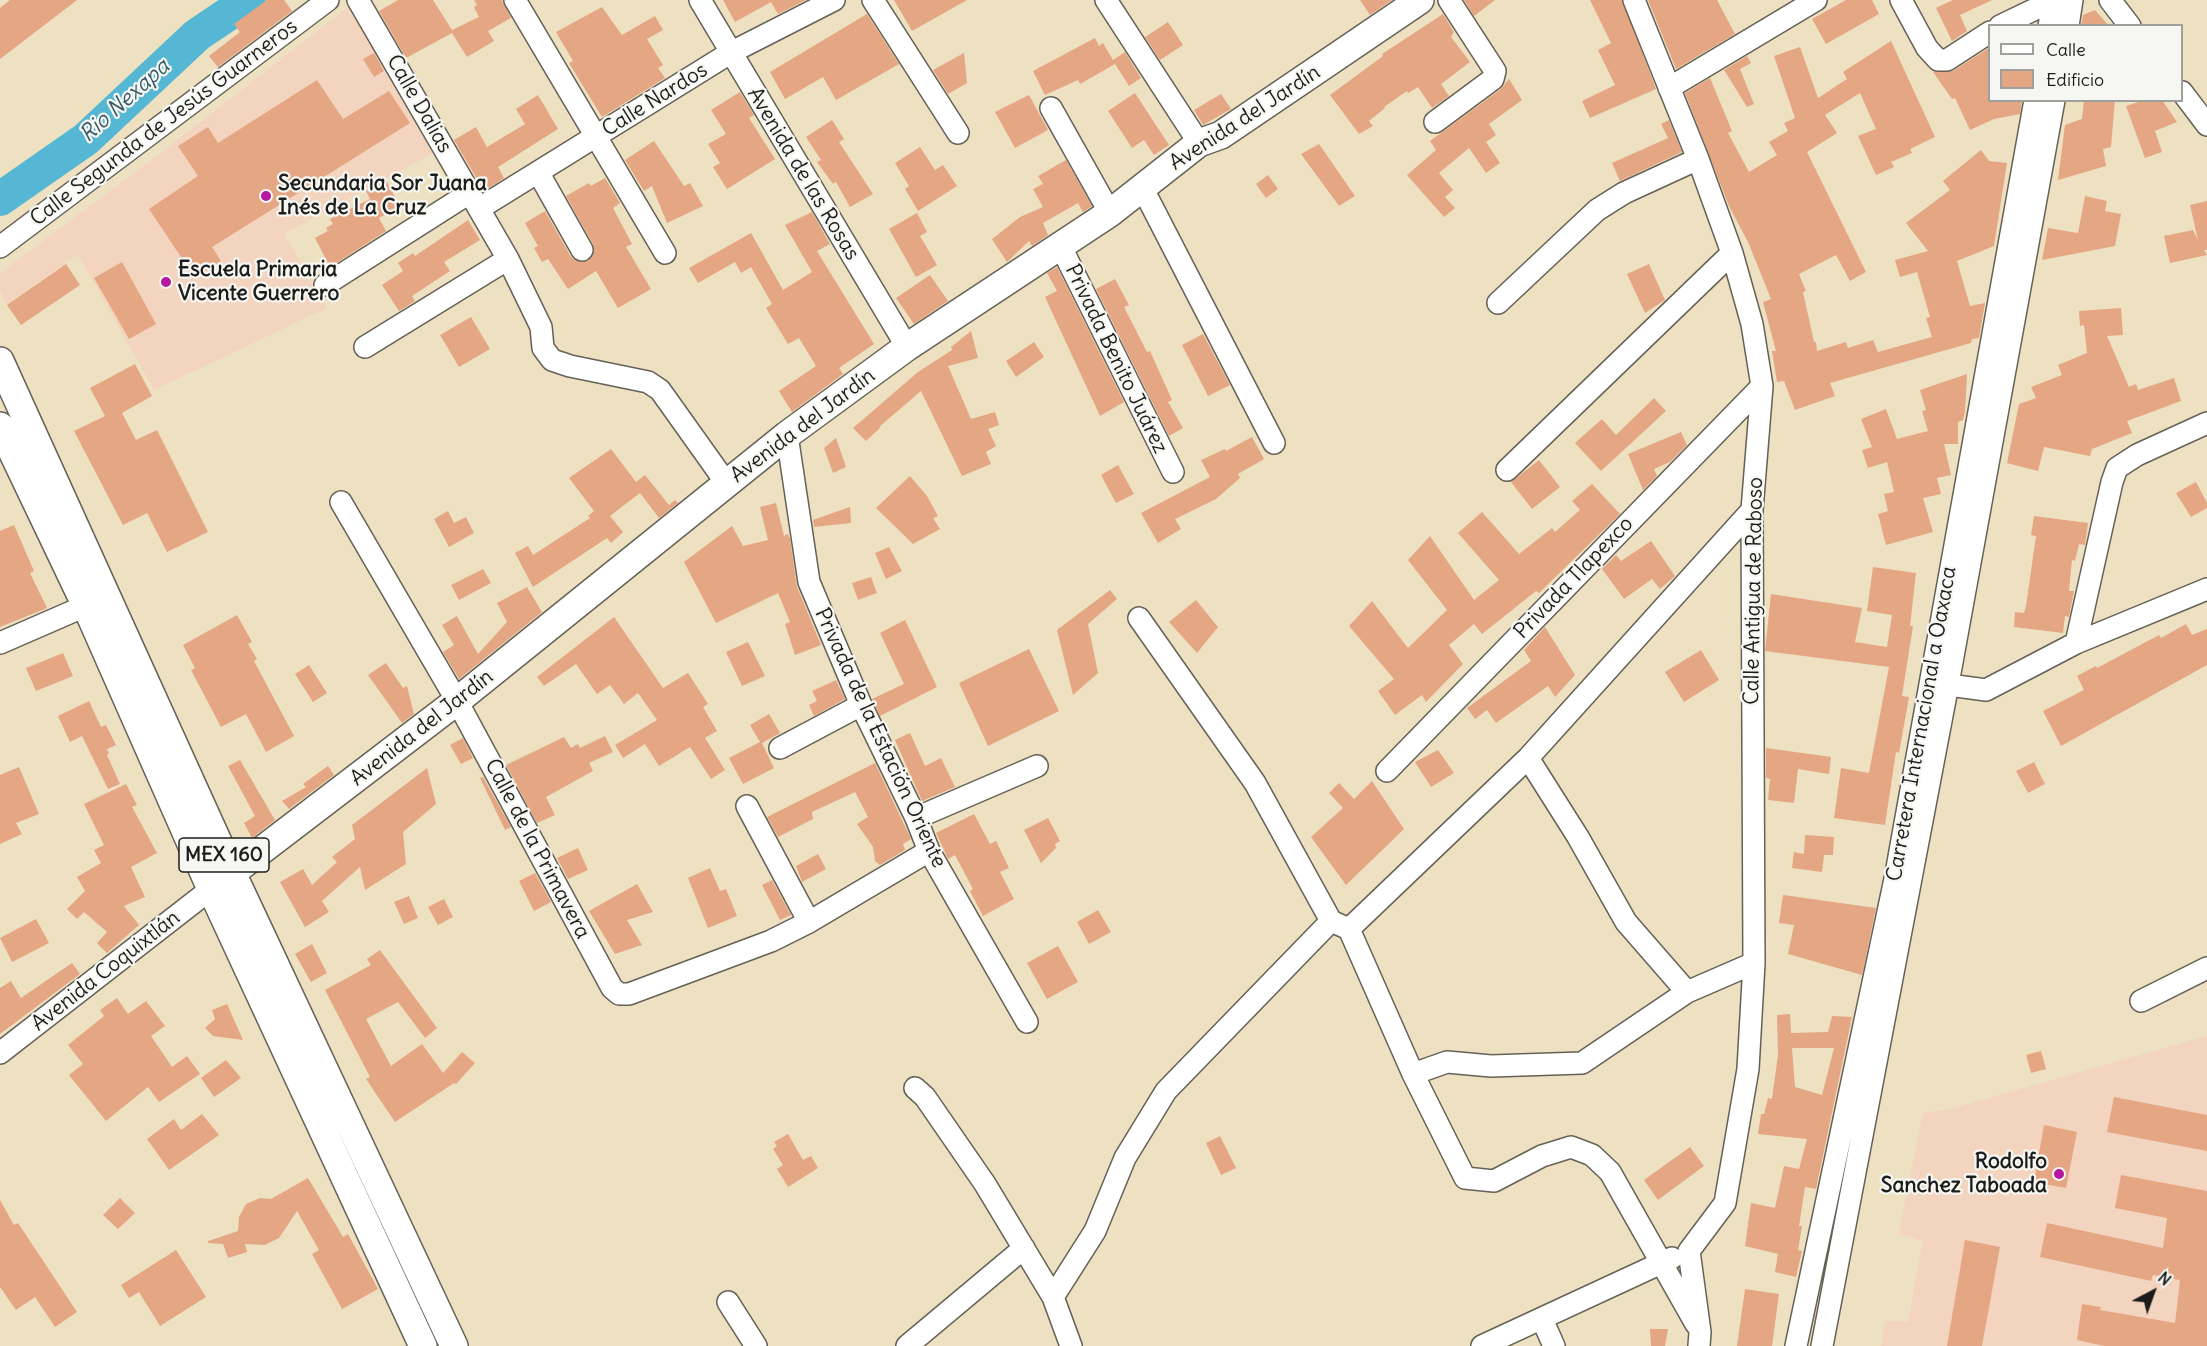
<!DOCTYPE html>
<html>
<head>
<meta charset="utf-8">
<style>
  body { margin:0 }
  #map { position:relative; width:2207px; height:1346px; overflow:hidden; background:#ede1c2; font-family:Delius,sans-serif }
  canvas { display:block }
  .legend { position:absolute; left:1988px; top:24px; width:195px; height:78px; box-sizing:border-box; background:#f6f6f2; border:2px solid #9f9f9c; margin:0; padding:8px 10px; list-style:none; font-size:18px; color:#1c1c1c }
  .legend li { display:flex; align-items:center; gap:12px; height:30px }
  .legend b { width:30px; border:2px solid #9f9f9c }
  .north { position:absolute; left:2123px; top:1262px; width:60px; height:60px; -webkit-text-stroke:4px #f6f6f2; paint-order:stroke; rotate:41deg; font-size:16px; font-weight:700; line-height:24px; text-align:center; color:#1c1c1c }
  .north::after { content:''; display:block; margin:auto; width:21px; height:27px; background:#1c1c1c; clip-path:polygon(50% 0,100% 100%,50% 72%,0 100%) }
</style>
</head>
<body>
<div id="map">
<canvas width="2207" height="1346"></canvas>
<ul class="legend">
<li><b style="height:8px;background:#fff"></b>Calle</li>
<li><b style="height:16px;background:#e5a683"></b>Edificio</li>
</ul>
<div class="north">N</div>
</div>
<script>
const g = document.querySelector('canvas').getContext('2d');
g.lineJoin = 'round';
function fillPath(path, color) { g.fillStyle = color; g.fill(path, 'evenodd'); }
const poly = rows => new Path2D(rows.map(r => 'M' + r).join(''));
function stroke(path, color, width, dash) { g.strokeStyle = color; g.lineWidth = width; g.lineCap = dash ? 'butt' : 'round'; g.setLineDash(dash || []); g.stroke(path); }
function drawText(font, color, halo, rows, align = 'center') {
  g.font = font + ' Delius,sans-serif'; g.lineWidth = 4.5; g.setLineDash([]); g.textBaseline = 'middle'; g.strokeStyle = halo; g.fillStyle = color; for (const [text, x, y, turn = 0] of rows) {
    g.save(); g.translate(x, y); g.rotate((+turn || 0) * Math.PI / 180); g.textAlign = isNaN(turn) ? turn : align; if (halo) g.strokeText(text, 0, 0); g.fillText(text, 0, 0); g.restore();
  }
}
const built = poly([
  [352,4,437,151,284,234,327,308,154,390,78,254,7,305,0,291,0,273,153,159],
  [2207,1036,2207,1346,1881,1346,1885,1321,1908,1322,1923,1241,1899,1234,1923,1113,1951,1109]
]);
const river = poly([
  [0,199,86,139,197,35,249,0]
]);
const building = poly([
  [10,0,77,0,0,59,0,8],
  [267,0,284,0,292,11,218,67,209,56,240,32,234,24],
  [398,0,433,0,452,30,479,17,474,7,477,5,474,0,502,0,511,18,488,31,494,41,467,57,452,33,406,58,379,11],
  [723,0,806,0,778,14,771,2,735,22],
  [894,0,967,0,912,31],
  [1360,0,1392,0,1370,15],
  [1464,0,1495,0,1474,16],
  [1590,0,1622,0,1656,89,1590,118,1582,101,1615,85,1598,50,1611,43],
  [1648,0,1717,0,1735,34,1676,69],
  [1846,0,1872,0,1879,14,1826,44,1812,19],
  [1953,0,1992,0,1960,15,1967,31,1952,41,1936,8],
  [602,7,622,35,655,16,663,30,647,39,663,65,658,68,665,78,602,117,569,63,573,61,556,32],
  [2095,10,2109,26,2081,26,2083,15],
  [867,14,899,64,836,100,823,77,785,99,770,72],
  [1443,14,1454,32,1451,37,1470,62,1441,84,1449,96,1432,108,1418,87,1408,93,1407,91,1384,107,1385,108,1369,121,1373,126,1359,134,1330,95,1383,56,1382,54],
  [1168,22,1183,45,1160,60,1145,37],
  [1095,38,1099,46,1103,43,1113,60,1125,52,1141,78,1129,86,1115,64,1080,84,1078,80,1045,95,1033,71],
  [1891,41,1935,137,1910,149,1912,153,1891,162,1894,167,1876,175,1858,136,1876,129,1860,93,1825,115,1837,133,1807,152,1866,272,1850,281,1836,255,1799,274,1806,291,1803,292,1814,342,1816,342,1817,351,1846,342,1848,348,1873,340,1878,352,1932,337,1926,318,1930,317,1917,272,1900,277,1895,260,1928,251,1906,223,1950,190,1943,181,1981,150,1989,161,2007,163,1994,246,1957,261,1970,306,1985,303,1979,338,1972,339,1971,343,1830,383,1835,396,1795,410,1784,381,1777,382,1772,351,1776,351,1763,302,1771,299,1748,242,1729,206,1685,93,1710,78,1732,131,1728,133,1749,172,1777,155,1769,142,1788,131,1784,123,1795,118,1774,56,1800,47,1818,98,1847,79,1843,72],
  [1989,48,1989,100,2022,100,2020,114,1994,119,1970,130,1955,98,1952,99,1933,72,1953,71],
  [374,53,384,71,374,77,363,59],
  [964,53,967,83,948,94,933,70],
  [1747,56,1751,63,1740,69,1754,104,1747,107,1724,70],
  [1509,79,1522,100,1489,124,1496,135,1486,142,1500,163,1486,173,1469,148,1439,173,1453,190,1445,197,1455,208,1444,217,1407,175,1436,150,1430,141,1501,89],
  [317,80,343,119,389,91,410,123,212,247,221,261,195,278,149,209,198,176,178,146,208,127,218,143],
  [740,92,754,115,749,118,775,159,727,189,713,167,720,163,708,144,726,134,711,110],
  [1135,93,1169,145,1154,155,1144,140,1132,148,1108,111],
  [1221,94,1231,109,1203,125,1194,110],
  [538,95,558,129,498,167,504,178,484,191,454,140,476,127,487,147,525,124,516,109],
  [1029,95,1048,130,1015,148,995,112],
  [2084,100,2115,100,2111,147,2103,149,2106,166,2058,180,2065,125,2082,119],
  [2145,100,2162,100,2177,122,2155,131,2162,152,2145,158,2126,106],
  [832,120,844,139,839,142,873,194,850,207,836,182,833,184,817,162,821,160,806,137],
  [1669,120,1682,152,1620,181,1612,163,1668,138,1661,124],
  [654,141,684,186,690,183,703,206,667,223,652,186,644,191,625,160],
  [1319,144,1355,196,1339,206,1301,154],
  [920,147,935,170,943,165,957,186,918,211,905,189,909,186,895,163],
  [1066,160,1092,206,1083,212,1078,203,1043,223,1048,235,1032,246,1029,241,1007,262,992,239,1020,217,1043,207,1033,189,1043,184,1038,176],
  [1268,175,1278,189,1266,198,1256,184],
  [605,178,620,203,613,208,632,244,626,247,651,289,618,308,596,271,568,289,548,259,542,262,534,248,538,246,525,223,545,211,571,257,576,261,588,261,593,256,593,244,566,196,589,183,591,186],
  [386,180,400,207,379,218,386,231,330,267,315,238,328,231,326,228,333,224,330,219,370,199,366,191],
  [2085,196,2107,201,2105,211,2121,214,2115,246,2042,260,2048,228,2078,233],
  [2207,201,2207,250,2204,250,2207,255,2170,263,2164,236,2193,230,2198,240,2190,205],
  [812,212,830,244,817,251,874,344,839,368,843,374,792,412,779,391,816,366,799,338,788,344,766,308,772,304,751,267,741,273,735,262,698,283,689,268,751,233,783,290,812,272,785,225],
  [917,213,927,232,920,236,937,265,916,277,889,229],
  [468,220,480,240,444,262,450,271,412,296,415,301,399,311,382,285,403,271,398,263,413,253,415,256],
  [122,262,156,324,129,339,94,278],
  [66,264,80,285,21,325,7,305],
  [1649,264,1665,300,1645,313,1627,274],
  [1057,267,1124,402,1100,416,1045,297,1057,291,1047,273],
  [930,275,948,301,914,324,896,298],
  [1115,279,1129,305,1124,307,1147,352,1150,351,1172,400,1168,402,1183,428,1169,436,1096,289],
  [2121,308,2123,335,2107,336,2129,387,2136,384,2138,390,2174,378,2181,401,2127,421,2132,433,2092,449,2090,456,2044,447,2038,471,2007,463,2019,404,2036,398,2031,387,2062,375,2058,365,2087,353,2084,325,2080,326,2079,311],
  [471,317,490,349,459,367,440,335],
  [971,331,978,358,948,366,971,419,995,412,999,425,988,429,996,446,986,452,991,464,962,476,921,391,879,427,880,428,866,441,853,428,918,372,952,350,951,347],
  [1203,334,1230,385,1208,396,1182,345],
  [1034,342,1044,357,1016,377,1006,361],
  [135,364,152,396,122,413,136,440,157,430,208,532,167,552,147,513,123,525,74,431,105,416,90,388],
  [1967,374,1965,412,1963,420,1958,422,1958,444,1944,444,1951,475,1937,478,1941,494,1923,498,1933,532,1886,545,1878,514,1888,511,1884,494,1894,492,1887,462,1868,468,1862,450,1872,447,1861,419,1886,409,1897,439,1928,431,1922,411,1926,410,1920,390],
  [1654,398,1666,411,1601,471,1575,443,1602,419,1616,435],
  [1681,432,1687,445,1670,462,1654,469,1657,476,1643,490,1628,454],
  [1252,437,1264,459,1238,474,1240,478,1216,499,1175,519,1181,529,1158,543,1141,513,1210,477,1201,460,1225,449,1226,451],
  [836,438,846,467,833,473,824,448],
  [611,449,636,482,645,475,669,505,675,500,678,503,659,518,640,493,610,516,623,532,611,543,607,538,533,587,515,553,528,546,533,555,590,518,588,516,594,511,569,478],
  [1539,460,1560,487,1532,509,1511,482],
  [1118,465,1134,494,1116,503,1101,475],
  [910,476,927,496,938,516,933,518,940,529,913,544,876,508],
  [2196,482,2207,503,2207,508,2191,517,2176,493],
  [1592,484,1620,514,1539,593,1536,591,1482,634,1474,624,1449,645,1463,664,1426,702,1422,695,1395,715,1378,691,1394,679,1349,626,1372,601,1408,648,1447,610,1408,560,1430,536,1474,600,1499,580,1458,533,1482,512,1519,554,1552,528,1555,532,1580,510,1572,501],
  [776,503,784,536,788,534,790,539,797,587,821,645,795,655,785,624,790,622,778,593,716,623,684,562,732,526,743,546,768,540,760,507],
  [850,507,851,523,814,527,813,520],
  [448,511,454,523,466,517,474,533,449,547,434,519],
  [2034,516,2088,523,2085,545,2079,544,2075,561,2072,560,2069,591,2074,591,2069,617,2065,616,2063,633,2014,627,2015,612,2024,613,2026,606,2036,536,2031,535],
  [14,525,34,571,30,573,47,608,0,627,0,531],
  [1651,541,1675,576,1660,589,1652,579,1624,599,1602,569,1616,555,1621,561],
  [889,547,902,571,886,579,875,553],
  [1873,567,1916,573,1910,626,1913,626,1902,696,1909,697,1899,753,1896,752,1885,825,1834,818,1841,768,1869,773,1889,667,1765,651,1771,594,1862,608,1855,642,1887,647,1892,615,1867,611],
  [483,569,491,583,459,600,451,585],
  [871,577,877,593,858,600,852,583],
  [527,587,542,612,459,679,443,652,454,645,442,625,457,616,478,654,507,622,497,603],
  [1110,590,1117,599,1088,624,1098,673,1073,695,1057,630],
  [1196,600,1218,627,1197,653,1169,622],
  [237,615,252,642,248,644,257,659,254,661,294,736,266,752,246,714,221,727,191,670,195,668,183,645],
  [614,617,663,688,688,673,708,704,703,707,717,731,705,738,725,770,711,779,690,747,659,766,645,744,623,758,615,745,657,720,638,693,624,704,610,685,597,694,576,664,544,686,537,677],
  [905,620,937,687,880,716,872,699,904,684,880,633],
  [2186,624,2192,635,2207,629,2207,665,2061,746,2043,711,2084,690,2077,676,2096,666,2097,668,2159,635,2161,638],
  [1545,627,1575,675,1555,697,1548,686,1496,723,1487,710,1475,719,1467,708,1531,661,1524,650],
  [748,642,765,676,742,686,726,652],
  [1029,649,1059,711,988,746,959,683],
  [1701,650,1719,680,1684,702,1665,672],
  [63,653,73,676,36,691,26,668],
  [386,663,403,688,407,686,414,714,402,723,368,675],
  [309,665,327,693,313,702,295,674],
  [836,680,845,699,814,716,809,705,817,701,812,691],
  [89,701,101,727,106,725,116,745,107,749,109,753,107,755,120,784,108,789,82,736,70,742,58,716],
  [769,714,780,733,762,743,774,768,743,784,729,758,760,742,750,725],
  [910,733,925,766,941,758,955,787,922,801,895,740],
  [605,736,613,752,589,763,593,771,546,797,555,815,537,823,506,765,564,737,571,748,578,744,580,748],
  [463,738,473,758,461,764,450,745],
  [1766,748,1831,757,1829,774,1798,769,1794,803,1768,800,1770,779,1766,778],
  [1438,750,1454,773,1431,787,1415,762],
  [240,760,275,820,252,838,244,823,255,816,228,766],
  [2034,762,2045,784,2028,793,2016,771],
  [875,763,911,839,903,844,905,850,880,865,875,861,873,847,857,824,868,817,855,792,812,812,813,819,778,837,767,817],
  [328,766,334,775,289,809,282,801,306,787,303,784],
  [19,767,39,814,16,823,22,834,0,844,0,775],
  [427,768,436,804,403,832,406,864,365,890,360,867,322,901,329,912,305,927,280,882,303,869,312,885,337,862,332,857,355,839,352,825],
  [483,777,511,827,505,830,480,778],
  [1372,781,1404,829,1346,885,1311,837,1343,808,1329,793,1339,783,1354,799],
  [126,784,137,805,132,807,157,853,131,867,145,897,124,906,139,925,107,953,97,943,107,932,84,912,77,919,67,909,85,891,77,877,101,863,94,850,104,845,84,804],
  [974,814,990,844,996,841,1009,868,1000,872,1014,899,983,916,970,891,973,889,955,855,948,859,936,833],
  [1048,818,1060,841,1055,844,1056,848,1041,863,1024,830],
  [1805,835,1834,837,1833,855,1824,855,1822,872,1792,868,1794,852,1804,854],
  [578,848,588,870,568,879,557,858],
  [818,854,826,869,802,882,796,866],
  [710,868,720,891,726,889,737,916,708,928,688,878],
  [535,873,551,902,534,911,519,881],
  [772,880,791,915,780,920,762,885],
  [637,884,653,912,627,920,642,945,615,954,589,911],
  [1783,895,1876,908,1862,975,1788,954,1794,925,1779,923],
  [409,896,418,918,404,924,394,902],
  [444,899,453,917,438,925,428,907],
  [1098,910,1111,932,1089,944,1077,922],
  [36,919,49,943,12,962,0,938],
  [312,944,327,973,311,982,295,954],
  [1058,946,1078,982,1047,999,1027,963],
  [380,950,437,1028,425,1038,398,1002,366,1019,391,1066,422,1044,443,1073,462,1052,475,1063,456,1084,454,1083,395,1122,366,1079,370,1077,325,990,371,965,367,959],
  [72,963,80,974,0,1034,0,988,11,981,21,998],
  [117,998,128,1014,146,1001,165,1026,151,1036,172,1067,187,1056,200,1074,159,1102,148,1087,106,1121,69,1075,83,1064,68,1045,104,1016,100,1010],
  [227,1004,243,1040,213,1036,205,1028,215,1019,212,1010],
  [1790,1014,1791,1033,1828,1032,1832,1016,1852,1017,1816,1189,1805,1187,1799,1226,1802,1226,1798,1250,1802,1251,1796,1277,1775,1272,1778,1254,1745,1246,1751,1203,1775,1208,1784,1166,1799,1169,1807,1139,1758,1134,1761,1114,1764,1114,1768,1098,1772,1099,1778,1055,1777,1015],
  [1792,1048,1834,1048,1822,1095,1795,1087],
  [2041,1051,2046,1069,2031,1073,2026,1055],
  [226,1060,241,1078,214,1097,201,1078],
  [2114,1097,2207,1115,2207,1151,2107,1132],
  [202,1114,219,1135,169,1170,147,1139,174,1119,181,1130],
  [2044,1125,2077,1132,2066,1188,2034,1182],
  [788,1134,803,1160,811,1156,818,1168,788,1187,777,1169,783,1165,773,1149,777,1146,774,1142],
  [1220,1136,1236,1168,1221,1175,1206,1143],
  [1690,1147,1704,1166,1658,1200,1644,1180],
  [2121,1175,2207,1191,2207,1346,2104,1346,2077,1340,2082,1304,2101,1307,2100,1310,2175,1323,2180,1280,2153,1275,2151,1281,2040,1257,2047,1223,2163,1248,2167,1218,2115,1208],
  [308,1178,343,1237,348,1234,378,1289,342,1309,312,1254,319,1250,297,1211,279,1238,265,1245,245,1244,247,1252,228,1258,223,1244,208,1243,208,1241,238,1231,239,1217,246,1204,260,1198,271,1199],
  [120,1198,135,1213,118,1229,103,1215],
  [0,1200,14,1225,18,1223,77,1312,55,1327,35,1297,16,1310,0,1287],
  [1965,1240,2000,1247,1982,1346,1947,1346],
  [176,1250,206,1297,160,1326,139,1292,129,1298,121,1285],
  [1745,1289,1779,1294,1772,1346,1737,1346],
  [1650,1329,1668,1329,1665,1346,1651,1346]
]);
const minor = poly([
  [358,0,508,259,541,327,543,348,552,360,570,366,648,382,660,390,727,484],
  [515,0,665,253],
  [700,0,907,347],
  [873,0,958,133],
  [1106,0,1199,143],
  [1634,0,1698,159,1732,253,1752,324,1762,386,1752,510,1754,963,1748,1069,1725,1203,1689,1251,1700,1332,1699,1346],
  [1901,0,1927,48,1938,60,1947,60,1990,32],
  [2110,0,2130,26],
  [2000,26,2054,0],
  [2049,26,2054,0],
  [2068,26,2072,0],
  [1669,88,1816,0],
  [2182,92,2207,125],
  [1051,108,1110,213],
  [1435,122,1493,79,1495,71,1449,0],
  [538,172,582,250],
  [1143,189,1274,443],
  [480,208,730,53,834,0],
  [1060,245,1173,472],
  [0,247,328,0],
  [325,285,471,192],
  [1498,303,1597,210,1624,193,1698,159],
  [365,347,508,259],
  [787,435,809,582,861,705,916,818,929,851,1027,1022],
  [1507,470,1732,253],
  [341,502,457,701,612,988,619,994,629,994,771,941,809,922,929,851],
  [1139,618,1255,783,1331,921,1349,929,1413,1074,1465,1178,1494,1181,1542,1156,1571,1147,1592,1155,1610,1172,1696,1324],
  [0,643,99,600],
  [2076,643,2112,482,2117,468,2137,455,2207,423],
  [1934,683,1986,690,2076,643,2207,589],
  [780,748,861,705],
  [1528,758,1578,837,1626,922,1687,992],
  [1387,771,1762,386],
  [747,806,809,922],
  [916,818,1037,766],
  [1349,929,1528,758,1752,510],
  [2141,1001,2207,968],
  [0,1053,211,889],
  [1413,1074,1447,1062,1491,1066,1582,1063,1687,992,1754,963],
  [915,1088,925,1097,985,1184,1053,1297,1071,1346],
  [1053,1297,1095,1231,1125,1158,1166,1091,1331,921],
  [728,1302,756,1346],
  [1542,1319,1554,1346],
  [907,1346,1024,1248],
  [1482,1346,1672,1258],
  [1796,1346,1895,879,2035,100],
  [1822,1346,1948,684,2054,100]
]);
const major = poly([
  [0,361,233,875,454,1346],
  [0,426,86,606,211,889,423,1346],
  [211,889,457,701,787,435,907,347,1110,213,1199,143,1221,135,1420,0]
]);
const markers = [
  [266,196,6,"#b5179e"],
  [166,282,6,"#b5179e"],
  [2059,1174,6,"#b5179e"]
];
const shields = [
  [224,855,90]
];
const shieldNames = [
  ["MEX 160",224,855]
];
const streetNames = [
  ["Calle Nardos",655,100,-32],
  ["Calle Dalias",419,104,60],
  ["Avenida del Jardín",1245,118,-33],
  ["Calle Segunda de Jesús Guarneros",164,123,-37],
  ["Avenida de las Rosas",803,174,59],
  ["Privada Benito Juárez",1116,359,64],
  ["Avenida del Jardín",803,426,-37],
  ["Privada Tlapexco",1574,578,-46],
  ["Calle Antigua de Raboso",1754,591,-89],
  ["Carretera Internacional a Oaxaca",1922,724,-80],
  ["Avenida del Jardín",422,728,-38],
  ["Privada de la Estación Oriente",880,738,65],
  ["Calle de la Primavera",537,849,62],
  ["Avenida Coquixtlán",106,971,-38]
];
const poiNames = [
  ["Secundaria Sor Juana",278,184],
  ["Inés de La Cruz",278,208],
  ["Escuela Primaria",178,270],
  ["Vicente Guerrero",178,294],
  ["Rodolfo",2047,1162,"right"],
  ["Sanchez Taboada",2047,1186,"right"]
];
const waterNames = [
  ["Rio Nexapa",125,101,-42]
];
fillPath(built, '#f3d4bf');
stroke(river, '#55b7d3', 34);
fillPath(building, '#e5a683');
stroke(minor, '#656156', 24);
stroke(major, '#656156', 30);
stroke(minor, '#fff', 21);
stroke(major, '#fff', 27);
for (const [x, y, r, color] of markers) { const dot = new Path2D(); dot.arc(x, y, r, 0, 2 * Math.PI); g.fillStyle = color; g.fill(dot); stroke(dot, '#f6f6f2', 2); }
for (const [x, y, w] of shields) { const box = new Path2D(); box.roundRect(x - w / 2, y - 17, w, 34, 4.5); g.fillStyle = '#f6f6f2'; g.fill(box); stroke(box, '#1c1c1c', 1.5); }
drawText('bold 20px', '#1c1c1c', null, shieldNames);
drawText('21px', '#1c1c1c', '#f6f6f2', streetNames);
drawText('bold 21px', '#1c1c1c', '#f6f6f2', poiNames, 'left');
drawText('italic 22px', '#335a65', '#f6f6f2', waterNames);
</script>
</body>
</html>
